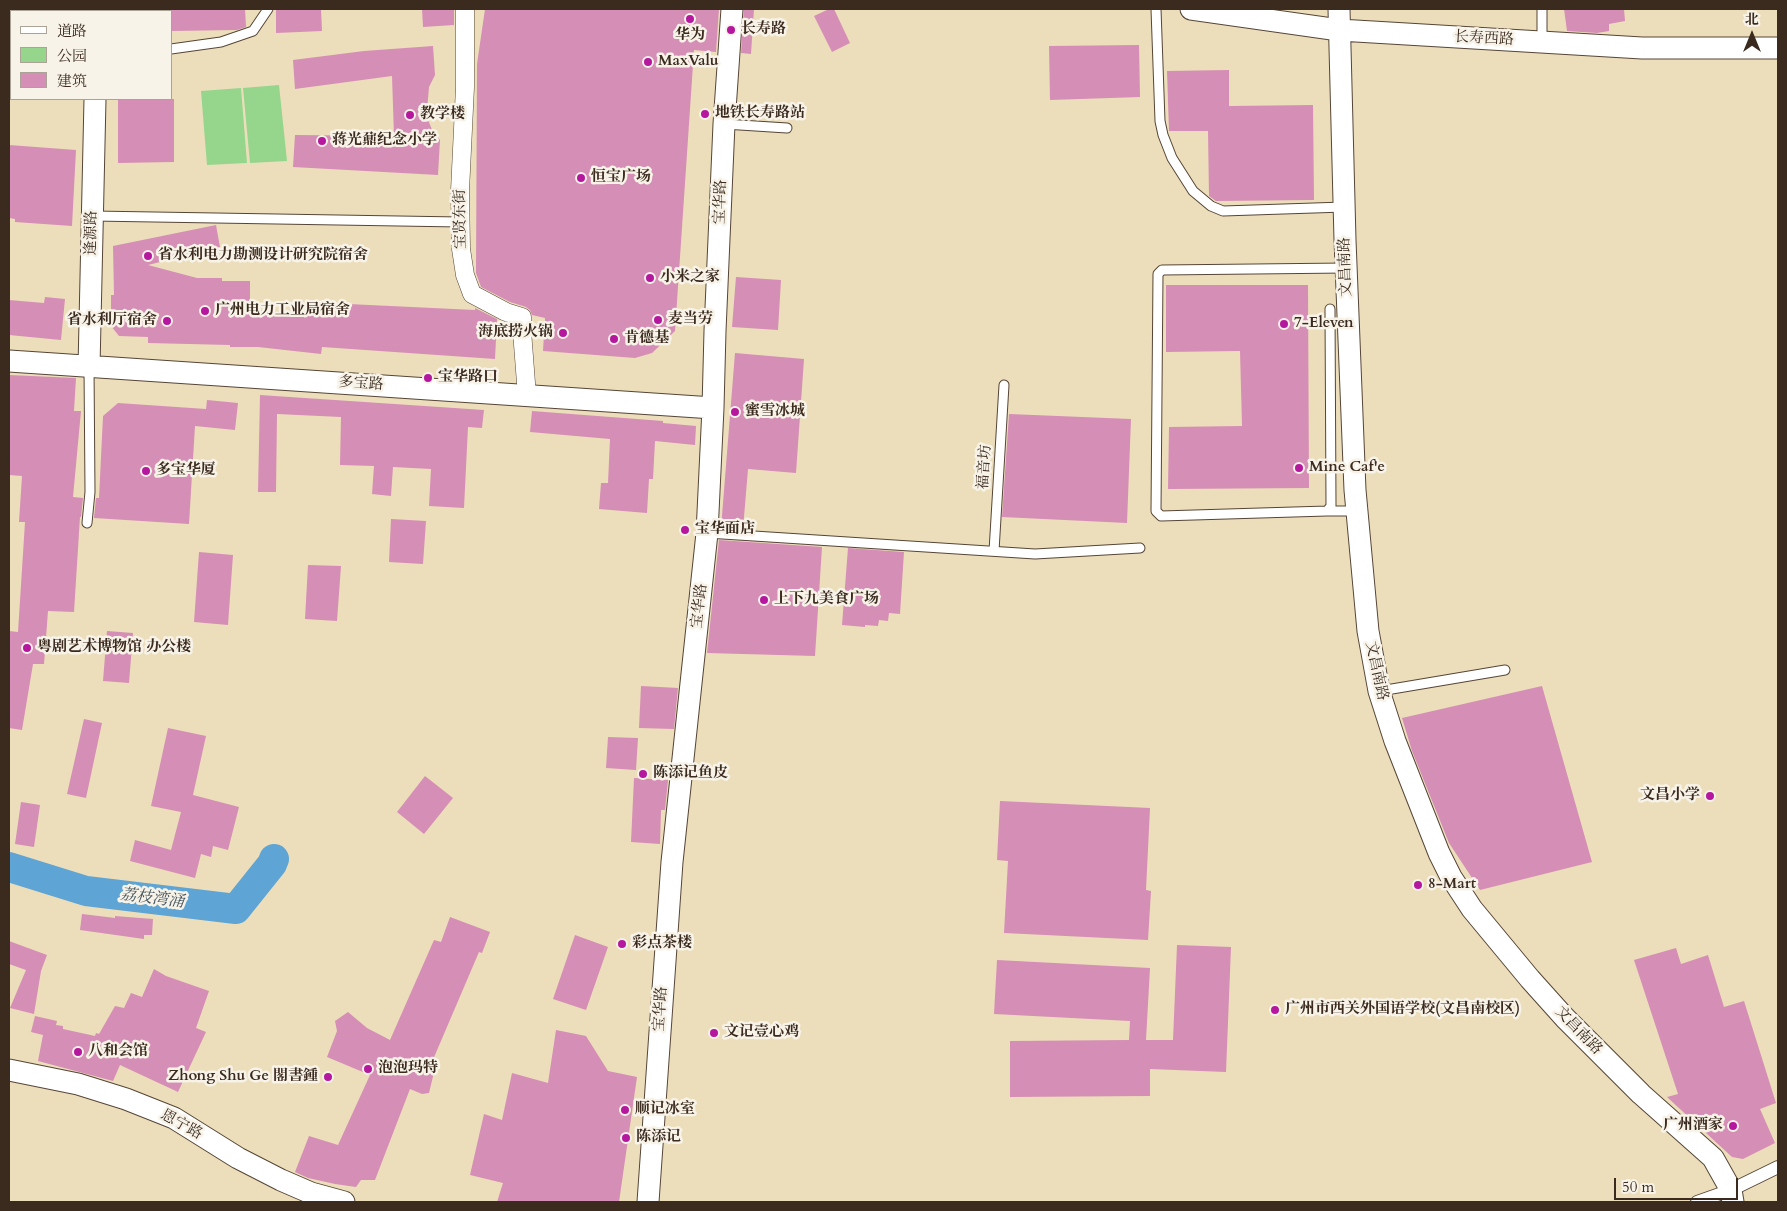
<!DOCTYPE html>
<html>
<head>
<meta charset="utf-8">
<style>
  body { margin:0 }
  #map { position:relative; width:1787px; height:1211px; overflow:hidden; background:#ecdebb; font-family:Cardo,"Noto Serif SC",serif }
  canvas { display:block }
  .frame { position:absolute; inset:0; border:10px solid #3b2a1e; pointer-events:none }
  .legend { position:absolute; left:10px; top:10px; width:162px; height:90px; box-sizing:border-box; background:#f7f3e8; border:1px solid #aca397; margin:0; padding:6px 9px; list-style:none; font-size:15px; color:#3b2a1e }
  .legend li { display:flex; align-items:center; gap:10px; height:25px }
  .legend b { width:25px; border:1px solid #aca397 }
  .north { position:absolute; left:1727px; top:10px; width:50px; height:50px; -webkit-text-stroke:4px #f7f3e8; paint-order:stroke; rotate:0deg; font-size:14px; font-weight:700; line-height:20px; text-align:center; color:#3b2a1e }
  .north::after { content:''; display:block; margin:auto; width:18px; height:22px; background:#3b2a1e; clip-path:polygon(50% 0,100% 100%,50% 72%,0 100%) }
  .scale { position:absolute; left:1614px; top:1178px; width:124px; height:22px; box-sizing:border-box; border:2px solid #3b2a1e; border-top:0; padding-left:6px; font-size:15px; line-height:18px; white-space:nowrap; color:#3b2a1e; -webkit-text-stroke:4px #f7f3e8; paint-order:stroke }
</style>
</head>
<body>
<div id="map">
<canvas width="1787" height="1211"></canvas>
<div class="frame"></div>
<ul class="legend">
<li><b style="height:6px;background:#fff"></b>道路</li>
<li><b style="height:14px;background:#95d58c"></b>公园</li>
<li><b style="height:14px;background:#d58eb5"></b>建筑</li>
</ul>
<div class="north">北</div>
<div class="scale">50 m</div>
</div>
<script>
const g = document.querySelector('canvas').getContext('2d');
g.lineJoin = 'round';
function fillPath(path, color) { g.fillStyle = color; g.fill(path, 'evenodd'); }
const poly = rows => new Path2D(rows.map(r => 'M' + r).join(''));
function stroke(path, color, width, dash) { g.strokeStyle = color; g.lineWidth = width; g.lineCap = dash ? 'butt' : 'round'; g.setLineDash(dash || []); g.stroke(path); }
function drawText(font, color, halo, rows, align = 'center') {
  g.font = font + ' Cardo,"Noto Serif SC",serif'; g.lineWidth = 5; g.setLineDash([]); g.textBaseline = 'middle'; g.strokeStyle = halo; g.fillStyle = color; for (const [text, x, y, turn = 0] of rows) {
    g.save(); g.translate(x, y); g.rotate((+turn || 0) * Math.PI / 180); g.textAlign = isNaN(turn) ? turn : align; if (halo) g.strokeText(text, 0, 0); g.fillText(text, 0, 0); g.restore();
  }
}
const green = poly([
  [279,85,287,161,250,163,243,88],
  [241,88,247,163,207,165,201,91]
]);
const river = poly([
  [9,867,86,891,236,909,272,864,274,859]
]);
const building = poly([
  [171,9,245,9,246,27,237,30,171,31],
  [276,9,321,9,322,31,276,33],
  [422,9,454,9,454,25,423,27],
  [485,9,719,9,716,52,694,50,675,331,652,353,635,358,543,351,545,318,532,315,530,310,526,307,510,302,481,287,476,273,477,64],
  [744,9,754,9,751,54,741,53],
  [829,9,834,9,850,43,832,52,814,16],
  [1564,9,1624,9,1625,21,1609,24,1609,31,1597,33,1567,31],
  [1139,45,1140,97,1050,100,1049,46],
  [433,46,435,75,429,87,427,110,428,120,433,132,440,140,438,175,293,167,295,135,394,136,392,76,295,89,293,60,364,51],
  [1229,70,1229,106,1313,105,1314,200,1216,201,1209,196,1208,131,1169,131,1167,71],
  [118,99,174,99,174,162,118,163],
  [9,145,76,150,72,226,15,222,15,219,9,218],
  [216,225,220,247,148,265,197,278,222,278,222,281,250,281,250,309,327,315,327,303,475,310,475,308,497,319,495,359,322,347,321,354,258,347,230,347,230,345,148,343,148,337,119,336,111,326,111,295,114,295,113,246],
  [736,277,781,280,778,330,732,327],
  [1166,285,1308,285,1309,488,1168,489,1169,427,1242,426,1240,351,1166,352],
  [45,297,65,299,61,340,9,335,9,300,44,303],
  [735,353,804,359,796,473,748,469,743,529,721,528],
  [9,375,76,378,74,411,81,411,73,497,83,498,81,517,80,517,74,612,48,611,44,664,33,664,22,730,9,728,9,631,18,632,25,522,19,522,22,476,9,475],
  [260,395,484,410,482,428,468,427,464,508,429,506,431,469,393,467,391,496,372,494,374,466,340,465,341,417,277,414,276,492,258,492],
  [207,400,238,403,235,430,195,426,189,524,94,518,96,498,99,498,103,416,118,403,206,409],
  [532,411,663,421,663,423,696,426,695,445,655,441,653,479,649,479,647,513,599,509,601,483,608,483,610,439,530,432],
  [1009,414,1131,419,1127,523,1002,517],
  [391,519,426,521,423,564,389,562],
  [719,540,822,547,815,656,707,653],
  [848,548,904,552,900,614,889,613,888,621,879,620,878,626,865,625,865,627,842,625],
  [199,552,233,555,228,625,194,622],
  [308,565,341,566,337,621,305,619],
  [107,631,133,633,129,683,103,681],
  [641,686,678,688,674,729,639,728],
  [1542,686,1592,862,1480,890,1449,843,1412,751,1402,718],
  [84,719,102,723,86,798,67,794],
  [168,728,206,736,193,795,239,807,228,850,213,846,211,857,201,854,195,878,130,861,135,840,171,850,181,812,151,806],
  [608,737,638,738,636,770,606,768],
  [425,776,453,798,424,834,397,812],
  [634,778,668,780,665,810,661,810,660,844,631,842],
  [1000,801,1150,808,1146,890,1151,891,1148,940,1004,933,1008,861,997,860],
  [21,802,40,805,34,847,15,844],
  [82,914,115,918,115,916,153,919,152,935,144,935,144,939,80,930],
  [450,917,490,932,482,953,479,952,432,1062,436,1064,429,1093,422,1094,410,1089,375,1180,361,1180,356,1187,335,1184,308,1178,295,1172,309,1136,338,1145,370,1075,327,1057,337,1031,335,1021,348,1012,367,1028,390,1040,434,940,441,942],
  [575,935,608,947,586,1010,553,999],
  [9,941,47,955,41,971,34,1014,10,1008,26,970,9,964],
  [1177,945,1231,947,1226,1072,1150,1069,1150,1096,1010,1097,1010,1041,1129,1040,1130,1021,994,1014,997,960,1150,968,1146,1040,1173,1040],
  [1676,948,1681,964,1708,955,1724,1007,1744,1001,1776,1103,1760,1109,1775,1143,1743,1159,1732,1157,1667,1097,1678,1094,1634,960],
  [154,969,166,976,209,991,196,1028,206,1032,178,1092,120,1065,113,1081,38,1061,43,1035,31,1032,35,1016,57,1021,56,1025,63,1026,63,1029,95,1036,96,1033,99,1034,115,1006,124,1008,131,993,142,997],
  [556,1030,586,1036,608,1071,637,1077,619,1202,497,1202,503,1183,470,1175,484,1114,502,1120,512,1073,548,1083]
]);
const service = poly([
  [1156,9,1160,121,1163,135,1172,158,1193,191,1211,206,1223,211,1344,207],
  [1542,9,1542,42],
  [171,49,221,42,253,31,268,9],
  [724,124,787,128],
  [93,216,460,222],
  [1330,309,1331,506,1327,511,1161,516,1156,511,1158,274,1162,270,1346,268],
  [1327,511,1356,511],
  [87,523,90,492,89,367],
  [707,533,1035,554,1140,548],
  [994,551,1004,385],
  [1380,691,1505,670]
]);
const pedestrian = poly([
  [1697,1202,1731,1190,1778,1167]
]);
const minor = poly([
  [465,9,465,87,460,191,461,249,465,275,472,294,506,312,522,317,522,331,527,396]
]);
const tertiary = poly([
  [1191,9,1339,30,1642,48,1778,48],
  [1339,9,1345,240,1355,490,1368,631,1379,691,1395,741,1439,853,1451,877,1472,909,1530,979,1565,1018,1641,1094,1713,1158,1731,1190,1733,1202],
  [97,11,98,9],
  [9,361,713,408],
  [89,367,95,99],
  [9,1070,78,1084,126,1099,174,1118,238,1158,281,1180,311,1193,344,1202],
  [648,1202,672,862,707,533,713,408,715,331,724,124,732,9]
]);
const markers = [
  [690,19,5,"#b5179e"],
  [731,30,5,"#b5179e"],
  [648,62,5,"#b5179e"],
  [705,114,5,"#b5179e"],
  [410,115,5,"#b5179e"],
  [322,141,5,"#b5179e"],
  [581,178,5,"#b5179e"],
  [148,256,5,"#b5179e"],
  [650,278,5,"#b5179e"],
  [205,311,5,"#b5179e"],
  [658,320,5,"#b5179e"],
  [167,321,5,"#b5179e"],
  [1284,324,5,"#b5179e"],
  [563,333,5,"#b5179e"],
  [614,339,5,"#b5179e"],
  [428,378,5,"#b5179e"],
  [735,412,5,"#b5179e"],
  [1299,468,5,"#b5179e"],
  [146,471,5,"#b5179e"],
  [685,530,5,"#b5179e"],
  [764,600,5,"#b5179e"],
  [27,648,5,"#b5179e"],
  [643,774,5,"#b5179e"],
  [1710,796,5,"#b5179e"],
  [1418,885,5,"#b5179e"],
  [622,944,5,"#b5179e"],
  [1275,1010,5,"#b5179e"],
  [714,1033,5,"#b5179e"],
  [78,1052,5,"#b5179e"],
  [368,1069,5,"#b5179e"],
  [328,1077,5,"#b5179e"],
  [625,1110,5,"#b5179e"],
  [1733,1126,5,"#b5179e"],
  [626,1138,5,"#b5179e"]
];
const poiNames = [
  ["长寿路",741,30],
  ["华为",690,36,"center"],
  ["MaxValu",658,62],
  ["地铁长寿路站",715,114],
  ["教学楼",420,115],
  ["蒋光鼐纪念小学",332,141],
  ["恒宝广场",591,178],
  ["省水利电力勘测设计研究院宿舍",158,256],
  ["小米之家",660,278],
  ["广州电力工业局宿舍",215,311],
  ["麦当劳",668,320],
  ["省水利厅宿舍",157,321,"right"],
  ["7-Eleven",1294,324],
  ["海底捞火锅",553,333,"right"],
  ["肯德基",624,339],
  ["宝华路口",438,378],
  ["蜜雪冰城",745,412],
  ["Mine Caf'e",1309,468],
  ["多宝华厦",156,471],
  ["宝华面店",695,530],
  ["上下九美食广场",774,600],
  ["粤剧艺术博物馆 办公楼",37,648],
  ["陈添记鱼皮",653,774],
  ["文昌小学",1700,796,"right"],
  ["8-Mart",1428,885],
  ["彩点茶楼",632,944],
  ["广州市西关外国语学校(文昌南校区)",1285,1010],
  ["文记壹心鸡",724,1033],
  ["八和会馆",88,1052],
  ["泡泡玛特",378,1069],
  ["Zhong Shu Ge 閣書鍾",318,1077,"right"],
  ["顺记冰室",635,1110],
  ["广州酒家",1723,1126,"right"],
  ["陈添记",636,1138]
];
const streetNames = [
  ["长寿西路",1484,39,3],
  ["宝华路",721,202,-88],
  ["宝贤东街",461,219,-91],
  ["逢源路",92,233,-89],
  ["文昌南路",1346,267,-92],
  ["多宝路",361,384,4],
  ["福音坊",985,467,-86],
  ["宝华路",700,606,-83],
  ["文昌南路",1376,671,78],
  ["宝华路",661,1009,-86],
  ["文昌南路",1578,1031,46],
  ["恩宁路",181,1125,29]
];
const waterNames = [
  ["荔枝湾涌",152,899,7]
];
fillPath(green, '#95d58c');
stroke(river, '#5ea4d4', 30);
fillPath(building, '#d58eb5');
stroke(service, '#564536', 11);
stroke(pedestrian, '#564536', 14);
stroke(minor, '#564536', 19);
stroke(tertiary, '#564536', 23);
stroke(service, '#fff', 9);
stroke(pedestrian, '#fff', 12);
stroke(minor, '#fff', 18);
stroke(tertiary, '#fff', 21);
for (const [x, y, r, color] of markers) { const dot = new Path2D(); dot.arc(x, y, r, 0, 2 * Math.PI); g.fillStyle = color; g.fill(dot); stroke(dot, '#f7f3e8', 2); }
drawText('bold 15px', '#3b2a1e', '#f7f3e8', poiNames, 'left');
drawText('15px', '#3b2a1e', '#f7f3e8', streetNames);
drawText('italic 16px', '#47555e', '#f7f3e8', waterNames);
</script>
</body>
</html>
